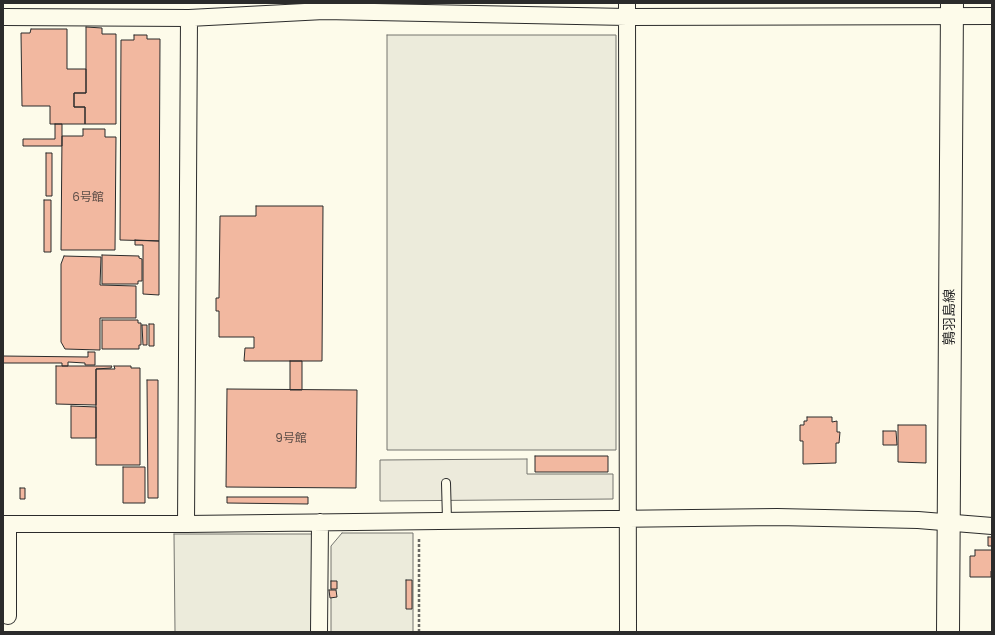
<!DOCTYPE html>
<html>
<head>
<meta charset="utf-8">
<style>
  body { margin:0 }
  #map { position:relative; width:995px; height:635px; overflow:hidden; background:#fdfbea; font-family:Poppins,sans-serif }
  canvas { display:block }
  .frame { position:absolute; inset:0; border:4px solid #2b2b2b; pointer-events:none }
</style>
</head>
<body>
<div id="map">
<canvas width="995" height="635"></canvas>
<div class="frame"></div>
</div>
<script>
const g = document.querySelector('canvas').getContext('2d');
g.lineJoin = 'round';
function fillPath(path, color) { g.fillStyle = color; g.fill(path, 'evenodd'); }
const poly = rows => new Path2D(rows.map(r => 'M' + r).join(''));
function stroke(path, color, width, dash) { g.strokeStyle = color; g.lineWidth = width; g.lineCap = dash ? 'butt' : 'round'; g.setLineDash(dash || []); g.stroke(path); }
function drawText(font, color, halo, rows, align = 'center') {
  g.font = font + ' Poppins,"Noto Sans JP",sans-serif'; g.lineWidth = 3; g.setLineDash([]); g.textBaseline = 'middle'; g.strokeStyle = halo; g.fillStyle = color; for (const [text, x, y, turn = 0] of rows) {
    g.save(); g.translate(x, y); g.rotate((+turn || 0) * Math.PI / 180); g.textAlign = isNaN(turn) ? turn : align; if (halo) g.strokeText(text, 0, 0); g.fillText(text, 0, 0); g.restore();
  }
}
const green = poly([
  [387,35,616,35,616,450,387,450,387,35],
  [342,533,413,533,413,632,331,632,331,546,342,533],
  [174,534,314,534,314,632,175,632,174,534]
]);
const parking = poly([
  [527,459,527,474,613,474,613,499,380,501,380,460,527,459]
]);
const building = poly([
  [86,27,102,28,102,34,116,34,116,124,85,124,85,107,74,107,74,93,86,93,86,27],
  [31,29,67,29,67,69,86,69,86,93,74,93,74,107,85,107,85,124,50,124,50,106,22,106,21,33,30,33,31,29],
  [134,35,147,35,147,39,160,39,159,241,120,240,121,40,134,40,134,35],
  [55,124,62,124,62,146,23,146,23,139,55,139,55,124],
  [83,129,105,129,105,137,116,137,115,250,61,250,62,136,83,136,83,129],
  [46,153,52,153,52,196,46,196,46,153],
  [44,200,51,200,51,252,44,252,44,200],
  [256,206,323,206,322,361,244,361,245,348,254,348,254,337,219,337,219,311,216,311,216,298,219,298,220,216,256,216,256,206],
  [135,240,159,241,159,295,143,294,143,245,135,245,135,240],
  [102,255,139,256,139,258,142,259,142,281,138,281,138,284,102,284,102,255],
  [64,256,101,257,100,285,136,286,136,318,100,318,100,350,65,349,61,342,61,264,64,256],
  [102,320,138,320,138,323,141,323,141,345,139,345,139,349,102,349,102,320],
  [149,324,154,324,154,346,149,346,149,324],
  [142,325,147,325,147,345,143,345,142,325],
  [88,352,95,352,95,365,85,365,85,363,68,362,68,366,62,366,62,363,3,363,3,356,88,357,88,352],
  [290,361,302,361,302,390,290,390,290,361],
  [56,366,112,366,111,368,96,369,96,405,56,404,56,366],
  [114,366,131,366,131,368,140,368,140,465,96,465,96,369,115,369,114,366],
  [147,380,158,380,158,498,148,498,147,380],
  [227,389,357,390,356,488,226,487,227,389],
  [71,406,96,407,96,438,71,438,71,406],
  [807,417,832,417,832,422,837,421,837,432,840,432,839,443,836,443,836,463,803,464,803,441,800,441,800,425,804,425,804,421,807,421,807,417],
  [898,425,926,425,926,463,898,462,898,425],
  [883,431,896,431,897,445,883,445,883,431],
  [535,456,608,456,608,472,535,472,535,456],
  [123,467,145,467,145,503,123,503,123,467],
  [20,488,25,488,25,499,20,499,20,488],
  [227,497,308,497,308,504,227,503,227,497],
  [988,537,992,537,992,546,988,546,988,537],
  [975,550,992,550,992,571,991,571,991,577,970,577,970,556,975,556,975,550],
  [406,580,412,580,412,609,406,609,406,580],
  [331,581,337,581,337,589,331,589,331,581],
  [329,590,336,590,337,597,330,598,329,590]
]);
const path = poly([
  [419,632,419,538]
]);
const lane = poly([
  [446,483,447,520]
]);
const street = poly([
  [627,3,628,632],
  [3,17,189,18,324,11,627,17,992,16],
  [3,524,186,524,777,517,918,520,992,526],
  [8,524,8,616],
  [186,524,189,18],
  [319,632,320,522]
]);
const secondary = poly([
  [948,632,952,3]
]);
const numberNames = [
  ["6号館",88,198],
  ["9号館",291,439]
];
const streetNames = [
  ["鶉羽島線",950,317,-90]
];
fillPath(green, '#ecebdb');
stroke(green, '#74746e', 1);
fillPath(parking, '#eceadb');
stroke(parking, '#74746e', 1);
fillPath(building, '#f2b8a0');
stroke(building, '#2b2b2b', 1);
stroke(lane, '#2b2b2b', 10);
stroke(street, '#2b2b2b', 18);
stroke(secondary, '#2b2b2b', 24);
stroke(path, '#6a6964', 2.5, [3, 2]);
stroke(lane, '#fdfbea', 8);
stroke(street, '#fdfbea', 16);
stroke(secondary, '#fdfbea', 22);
drawText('12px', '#5d4e48', null, numberNames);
drawText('14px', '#2b2b2b', '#fdfbea', streetNames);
</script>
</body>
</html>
